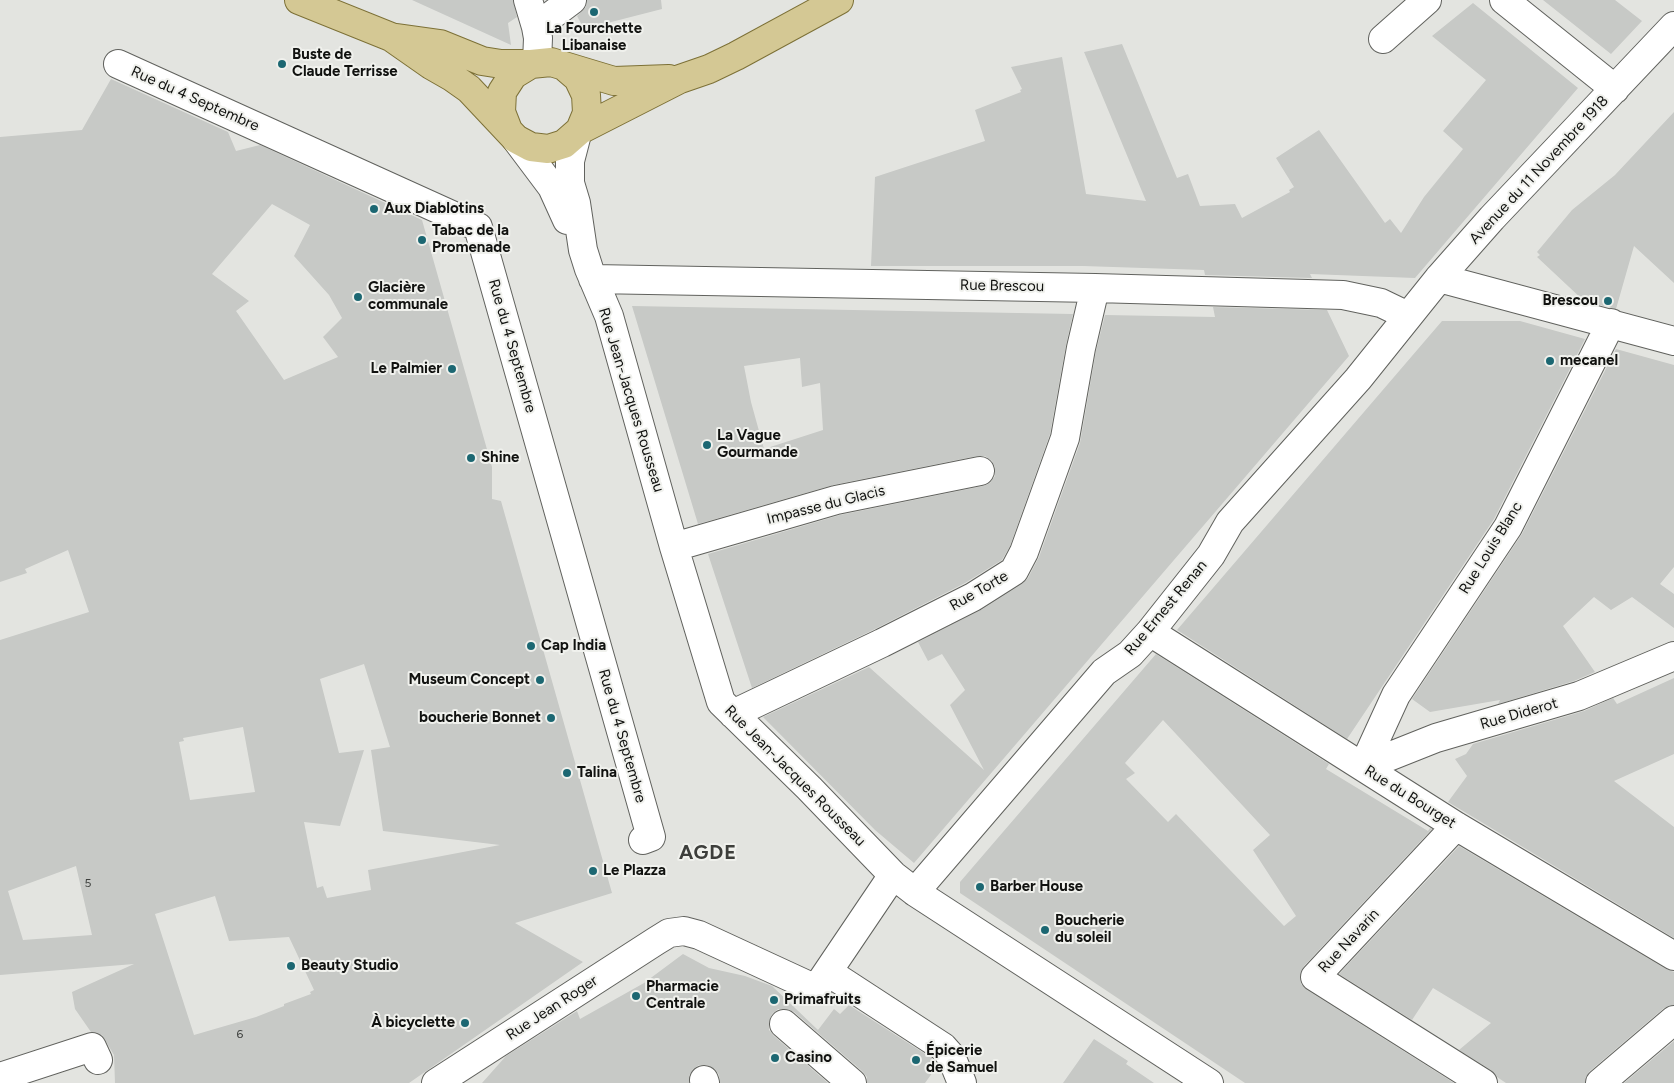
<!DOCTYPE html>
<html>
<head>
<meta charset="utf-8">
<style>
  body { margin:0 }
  canvas { display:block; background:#e3e4e0 }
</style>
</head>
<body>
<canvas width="1674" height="1083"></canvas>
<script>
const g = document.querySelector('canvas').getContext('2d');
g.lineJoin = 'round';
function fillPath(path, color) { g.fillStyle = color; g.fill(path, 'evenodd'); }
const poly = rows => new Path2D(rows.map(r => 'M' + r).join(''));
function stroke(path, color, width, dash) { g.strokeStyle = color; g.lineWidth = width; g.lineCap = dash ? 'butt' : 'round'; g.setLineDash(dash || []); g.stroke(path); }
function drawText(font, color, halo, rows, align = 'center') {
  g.font = font + ' Figtree,sans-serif'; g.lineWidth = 4; g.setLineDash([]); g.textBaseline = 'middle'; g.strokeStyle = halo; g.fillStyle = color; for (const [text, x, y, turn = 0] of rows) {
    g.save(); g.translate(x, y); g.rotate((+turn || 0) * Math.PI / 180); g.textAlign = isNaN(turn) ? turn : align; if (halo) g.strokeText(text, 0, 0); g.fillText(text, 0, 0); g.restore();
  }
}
const building = poly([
  [412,0,513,0,517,17,508,23,511,45],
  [587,0,661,0,662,9,584,29,577,16,586,7],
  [1543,0,1615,0,1642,21,1611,54],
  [1473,3,1578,88,1415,278,1310,274,1312,278,1205,275,1204,270,1083,266,871,266,875,177,985,141,975,110,1021,92,1020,90,1022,89,1011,67,1062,57,1086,194,1146,201,1084,52,1122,44,1177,178,1188,174,1200,206,1235,204,1242,218,1290,192,1289,190,1294,187,1276,158,1319,130,1385,223,1390,219,1401,233,1424,197,1463,149,1443,131,1486,80,1432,36],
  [111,79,228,132,236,151,260,145,422,220,492,467,492,499,501,501,612,893,515,923,583,962,409,1083,115,1083,114,1055,102,1035,95,1032,91,1032,75,1009,72,992,134,964,0,975,0,640,89,612,68,550,25,569,27,573,0,582,0,137,82,130],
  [272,204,310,225,294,256,329,295,342,318,323,337,338,357,284,380,236,311,249,301,212,274],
  [364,664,390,747,371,750,383,831,500,845,368,870,371,890,327,898,323,886,317,888,304,822,340,826,364,750,339,753,320,679],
  [243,727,255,792,190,800,179,742,184,741,183,738],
  [76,866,92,935,23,940,8,891],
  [215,896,229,941,289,937,314,990,310,992,311,994,284,1004,284,1006,256,1017,194,1035,155,914],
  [1674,112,1674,283,1634,246,1616,309,1584,301,1537,257,1540,255,1537,252,1572,210,1615,175],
  [632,306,1073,314,1066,345,1050,434,1010,546,1002,560,965,583,875,629,752,688,708,554,840,515,983,486,990,483,995,476,995,467,992,461,985,456,977,456,833,485,698,524],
  [800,358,802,387,820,383,823,430,764,449,751,402,744,366],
  [1213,307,1327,310,1349,356,914,863,875,830,763,717,869,667,984,770,950,705,965,690,942,654,928,661,918,642,981,610,1022,584,1028,578,1039,557,1080,443,1096,351,1105,315,1215,317],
  [1442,321,1520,321,1585,339,1494,519,1347,739,1177,630],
  [1616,349,1674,365,1674,567,1660,584,1674,594,1674,628,1632,597,1611,610,1594,597,1563,626,1595,672,1574,681,1498,704,1500,700,1430,712,1412,699,1522,534],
  [1156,654,1329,764,1326,769,1428,831,1430,828,1432,829,1304,966,1300,975,1301,984,1307,990,1454,1083,1245,1083,960,893,960,882],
  [1163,720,1270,835,1253,850,1296,916,1284,926,1176,814,1168,822,1126,779,1135,773,1125,763],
  [1674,678,1674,754,1614,781,1674,827,1674,938,1448,802,1467,776,1455,759,1466,754,1473,744,1584,711,1613,698,1617,704],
  [1459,846,1666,969,1674,972,1674,1005,1664,1008,1590,1071,1586,1077,1585,1083,1506,1083,1497,1077,1491,1070,1459,1050,1491,1023,1433,988,1412,1020,1339,974],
  [683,954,709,968,745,976,772,986,818,1030,834,1009,840,1014,849,1005,933,1059,938,1065,925,1083,867,1083,867,1077,862,1071,794,1012,786,1009,778,1009,772,1014,769,1022,769,1030,774,1036,828,1083,720,1083,719,1075,715,1069,707,1065,699,1065,693,1069,689,1076,689,1083,482,1083,506,1056,577,1011,580,1019,644,983],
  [1094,1039,1128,1061,1126,1064,1154,1083,1063,1083],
  [1674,1041,1674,1083,1624,1083]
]);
const minor = poly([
  [528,0,536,27],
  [1504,0,1615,89],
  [1383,39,1427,0],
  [537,62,538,38,536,27,572,0],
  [118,64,478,227,651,837,643,840],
  [577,134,570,161,570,183,576,203,583,250,589,269,609,316,674,547,721,702,809,788,893,875,915,892,1209,1083],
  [516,139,552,187,567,220],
  [1439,278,1674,341],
  [593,279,1095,288,1343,295,1381,303,1408,316],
  [674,547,836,500,980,471],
  [1150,632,1456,826,1674,956],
  [733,714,882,643,973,597,1014,571,1024,552,1065,438,1081,348,1095,288],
  [1363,767,1396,695,1508,527,1611,323],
  [1363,767,1436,738,1579,696,1674,656],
  [1456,826,1315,977,1483,1083],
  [915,892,1104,672,1130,654,1150,632,1211,555,1230,522,1358,379,1439,278,1492,218,1674,26],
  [828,972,943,1047,951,1056,962,1083],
  [784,1024,852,1083],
  [0,1077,92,1047,98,1060],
  [704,1080,705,1083],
  [436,1083,656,941,669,933,684,931,699,935,816,989,893,875],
  [1600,1083,1674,1020]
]);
const major = poly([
  [299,0,391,37,431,65,452,77,469,89,516,139,531,147,548,149,564,144,580,130,587,113,586,95,578,78,564,66],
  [397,38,440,44,482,61,501,64,531,64],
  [508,130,501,112,502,92,513,75,531,64,551,62,614,81,669,79],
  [580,130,680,79,709,69,736,56,839,0]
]);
const markers = [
  [594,12,5,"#1c6772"],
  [282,64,5,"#1c6772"],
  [374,209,5,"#1c6772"],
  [422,240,5,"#1c6772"],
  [358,297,5,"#1c6772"],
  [1608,301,5,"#1c6772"],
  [1550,361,5,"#1c6772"],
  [452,369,5,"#1c6772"],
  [707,445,5,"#1c6772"],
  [471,458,5,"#1c6772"],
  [531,646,5,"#1c6772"],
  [540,680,5,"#1c6772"],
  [551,718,5,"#1c6772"],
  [567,773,5,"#1c6772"],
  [593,871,5,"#1c6772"],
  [980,887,5,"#1c6772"],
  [1045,930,5,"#1c6772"],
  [291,966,5,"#1c6772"],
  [636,996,5,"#1c6772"],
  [774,1000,5,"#1c6772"],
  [465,1023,5,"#1c6772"],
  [775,1058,5,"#1c6772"],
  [916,1060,5,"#1c6772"]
];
const numberNames = [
  ["5",88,883],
  ["6",240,1034]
];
const poiNames = [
  ["La Fourchette",594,29,"center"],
  ["Libanaise",594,46,"center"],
  ["Buste de",292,55],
  ["Claude Terrisse",292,72],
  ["Aux Diablotins",384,209],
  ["Tabac de la",432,231],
  ["Promenade",432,248],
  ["Glacière",368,288],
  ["communale",368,305],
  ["Brescou",1598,301,"right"],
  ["mecanel",1560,361],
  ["Le Palmier",442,369,"right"],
  ["La Vague",717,436],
  ["Gourmande",717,453],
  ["Shine",481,458],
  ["Cap India",541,646],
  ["Museum Concept",530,680,"right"],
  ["boucherie Bonnet",541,718,"right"],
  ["Talina",577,773],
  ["Le Plazza",603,871],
  ["Barber House",990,887],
  ["Boucherie",1055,921],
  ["du soleil",1055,938],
  ["Beauty Studio",301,966],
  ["Pharmacie",646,987],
  ["Centrale",646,1004],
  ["Primafruits",784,1000],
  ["À bicyclette",455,1023,"right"],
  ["Épicerie",926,1051],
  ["de Samuel",926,1068],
  ["Casino",785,1058]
];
const streetNames = [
  ["Rue du 4 Septembre",195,99,24],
  ["Avenue du 11 Novembre 1918",1539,170,-47],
  ["Rue Brescou",1002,286,1],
  ["Rue du 4 Septembre",512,346,74],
  ["Rue Jean-Jacques Rousseau",631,400,73],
  ["Impasse du Glacis",826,505,-14],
  ["Rue Louis Blanc",1491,548,-58],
  ["Rue Torte",979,591,-30],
  ["Rue Ernest Renan",1166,608,-50],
  ["Rue Diderot",1519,714,-16],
  ["Rue du 4 Septembre",622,736,74],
  ["Rue Jean-Jacques Rousseau",795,776,45],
  ["Rue du Bourget",1410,797,32],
  ["Rue Navarin",1349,941,-47],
  ["Rue Jean Roger",552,1008,-33]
];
const districtNames = [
  ["AGDE",708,853]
];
fillPath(building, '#c7c9c6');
stroke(minor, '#61625e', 30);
stroke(major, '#7d7137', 30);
stroke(minor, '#fff', 28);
stroke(major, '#d4c894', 28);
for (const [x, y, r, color] of markers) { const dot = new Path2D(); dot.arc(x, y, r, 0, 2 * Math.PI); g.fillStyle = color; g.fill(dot); stroke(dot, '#f0f1ed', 2); }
drawText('12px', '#3e403e', null, numberNames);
drawText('bold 15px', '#111210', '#f0f1ed', poiNames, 'left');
drawText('15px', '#111210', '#f0f1ed', streetNames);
g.letterSpacing = '1px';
drawText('bold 20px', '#3d3e3b', '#f0f1ed', districtNames);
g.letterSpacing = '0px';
</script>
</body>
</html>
